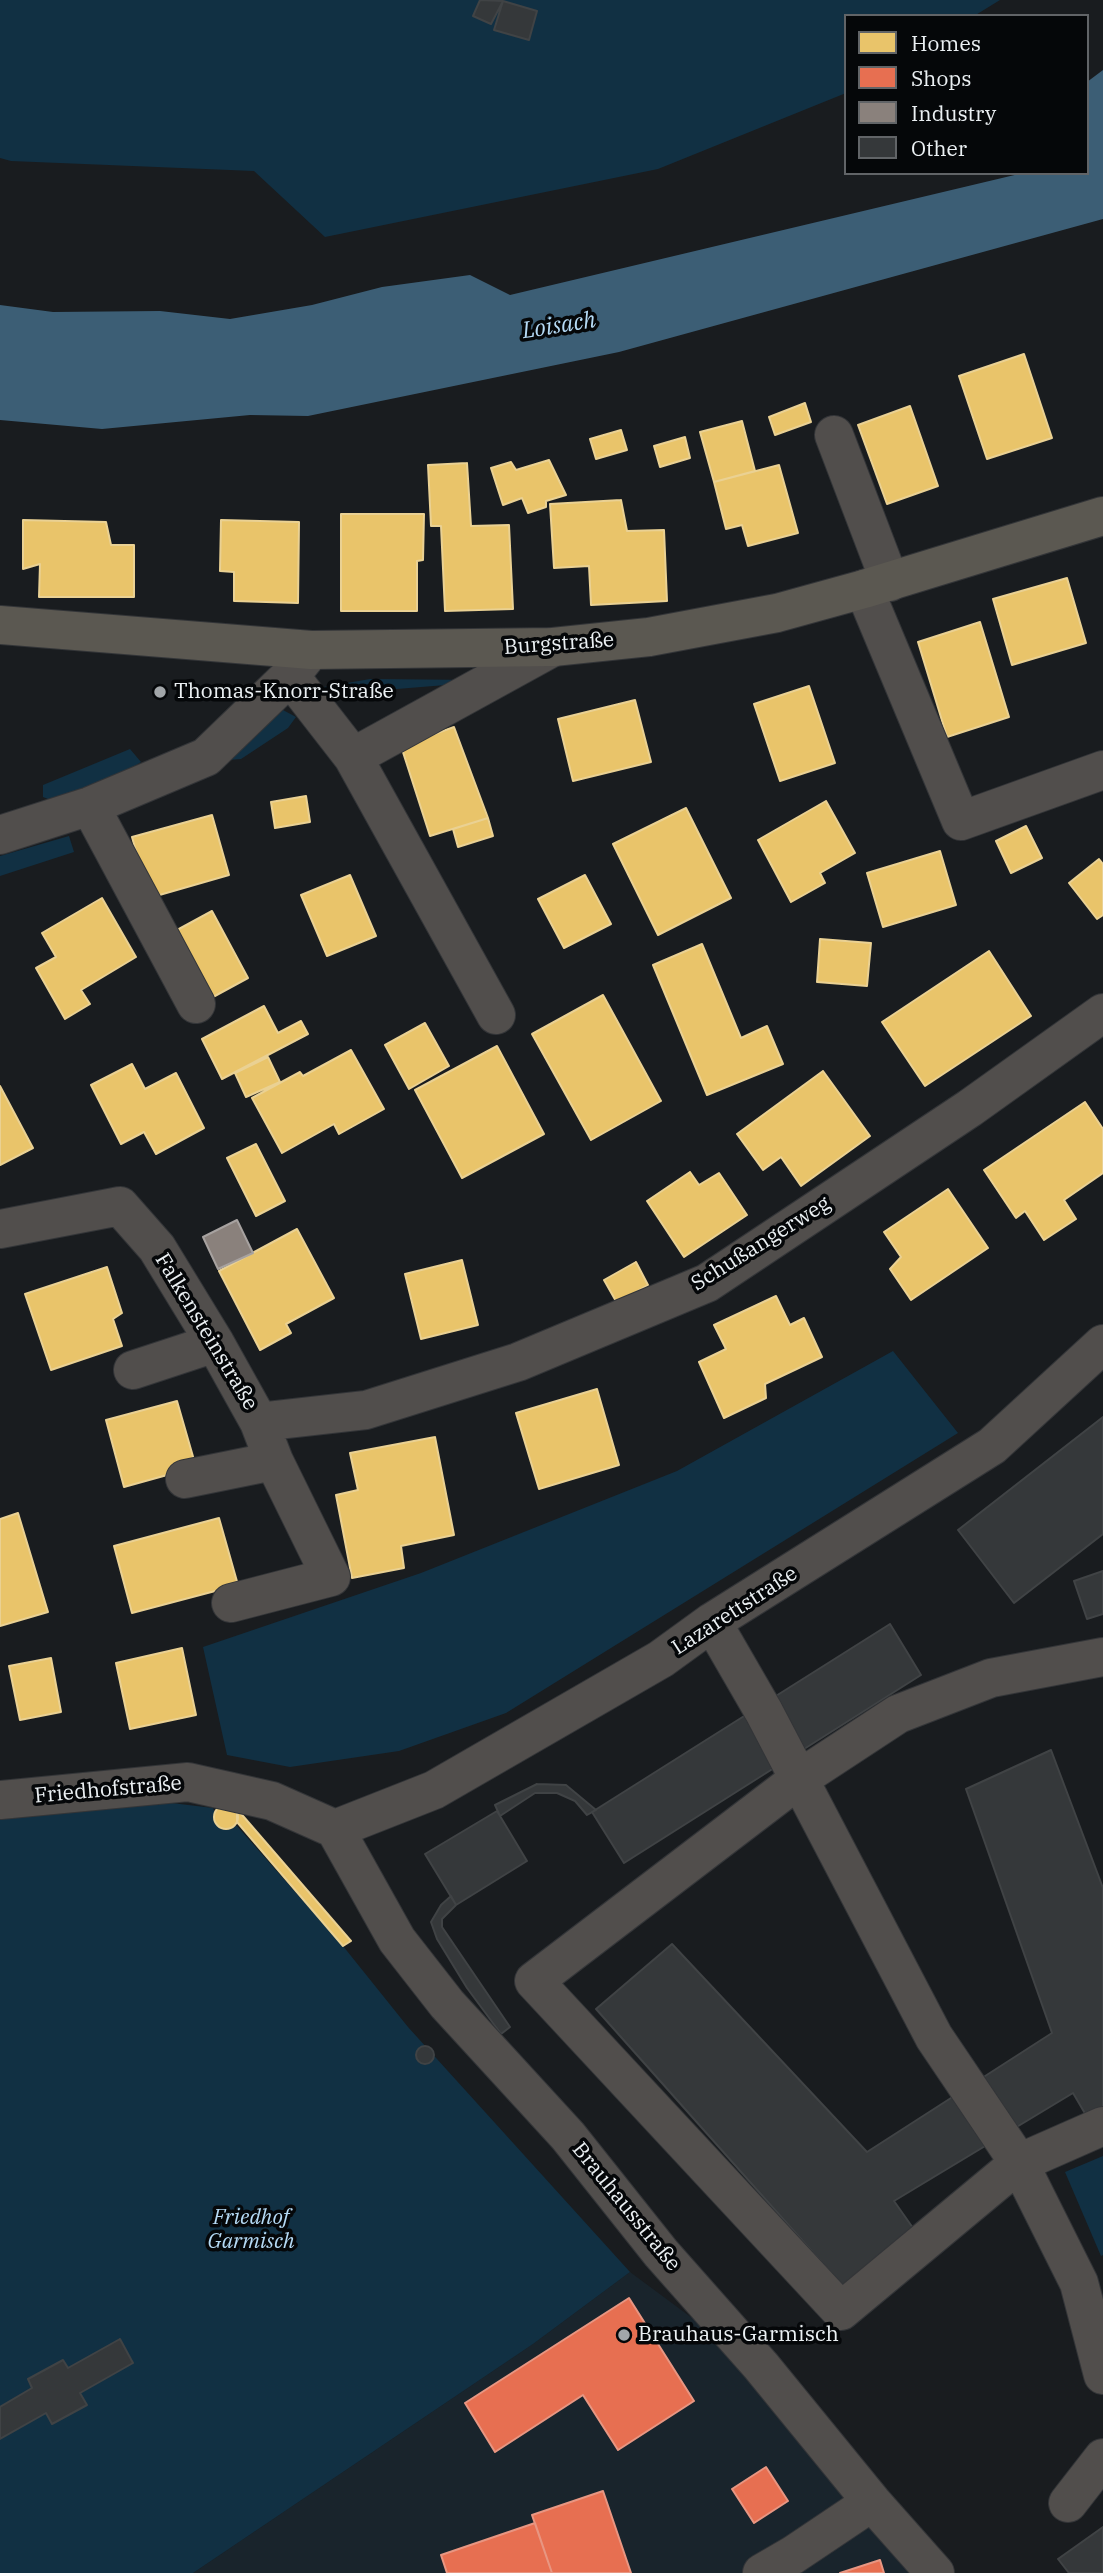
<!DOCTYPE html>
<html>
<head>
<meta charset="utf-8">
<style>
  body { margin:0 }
  #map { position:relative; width:1103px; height:2573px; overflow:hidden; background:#191c1f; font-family:"IBM Plex Serif",serif }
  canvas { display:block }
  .legend { position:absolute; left:844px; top:14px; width:245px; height:161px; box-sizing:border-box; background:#050709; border:2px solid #616467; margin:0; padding:9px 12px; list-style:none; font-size:21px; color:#ebf0f3 }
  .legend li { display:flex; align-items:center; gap:14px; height:35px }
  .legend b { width:35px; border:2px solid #616467 }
</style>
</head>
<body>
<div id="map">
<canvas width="1103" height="2573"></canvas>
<ul class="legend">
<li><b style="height:19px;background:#e9c46a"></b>Homes</li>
<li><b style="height:19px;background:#e76f51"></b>Shops</li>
<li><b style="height:19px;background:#8a817c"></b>Industry</li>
<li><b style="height:19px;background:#35383a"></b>Other</li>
</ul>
</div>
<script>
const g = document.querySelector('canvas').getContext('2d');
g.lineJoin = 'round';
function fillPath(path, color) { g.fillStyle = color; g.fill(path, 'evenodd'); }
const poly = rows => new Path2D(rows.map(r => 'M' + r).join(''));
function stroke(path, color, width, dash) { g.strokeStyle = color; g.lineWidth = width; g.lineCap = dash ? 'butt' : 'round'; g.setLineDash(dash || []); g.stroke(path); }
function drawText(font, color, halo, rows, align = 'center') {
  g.font = font + ' "IBM Plex Serif",serif'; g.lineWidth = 7; g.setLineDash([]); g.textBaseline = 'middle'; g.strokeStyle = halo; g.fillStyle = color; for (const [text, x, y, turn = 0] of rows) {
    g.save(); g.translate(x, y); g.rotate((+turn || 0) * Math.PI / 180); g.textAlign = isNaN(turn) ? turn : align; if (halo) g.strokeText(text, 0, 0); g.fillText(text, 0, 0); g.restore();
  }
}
const built = poly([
  [630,2272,719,2338,935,2573,193,2573,533,2344]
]);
const green = poly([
  [0,0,1000,0,974,16,846,16,846,93,658,169,325,237,254,171,11,161,0,158],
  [370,679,478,680,470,683,397,689,321,703,318,688],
  [283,710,296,717,288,728,241,759,228,760],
  [130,749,141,762,127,771,58,803,43,797,43,785],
  [69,836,74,852,0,876,0,856],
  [893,1351,958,1433,506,1713,399,1751,290,1767,227,1755,203,1647,421,1573,677,1471],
  [155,1801,213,1808,220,1826,237,1826,343,1946,408,2027,630,2272,533,2344,193,2573,0,2573,0,1819],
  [1103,2156,1103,2255,1101,2256,1065,2172]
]);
const water = poly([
  [1103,70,1103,219,619,352,308,416,250,415,102,429,0,420,0,305,53,312,160,311,230,319,312,305,382,287,470,275,510,295,1023,173,1087,173,1087,82]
]);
const homes = poly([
  [1024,354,1052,438,987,459,959,376,1024,354],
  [805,403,811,422,775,435,769,417,805,403],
  [910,406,938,486,887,504,858,425,910,406],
  [742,421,755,471,714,482,700,432,742,421],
  [621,430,627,450,596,459,590,439,621,430],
  [685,437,690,458,660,467,654,446,685,437],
  [549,460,566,495,546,501,546,507,528,513,522,498,503,505,491,468,511,462,516,470,549,460],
  [467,463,471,526,509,525,513,609,445,611,441,526,431,526,428,465,467,463],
  [779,465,798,533,748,546,742,525,726,529,714,482,779,465],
  [621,500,627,531,664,530,667,601,591,605,589,566,554,568,550,504,621,500],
  [341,514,424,514,423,560,417,561,417,611,341,611,341,514],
  [23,520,106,522,111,545,134,545,134,597,39,597,40,564,23,569,23,520],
  [221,520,299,522,298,603,234,601,234,572,220,571,221,520],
  [1067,578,1086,643,1012,665,993,599,1067,578],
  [980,622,1009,717,947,737,918,642,980,622],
  [809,686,835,763,780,781,754,704,809,686],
  [635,700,651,762,573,781,558,719,635,700],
  [454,727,488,818,430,836,401,746,454,727],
  [306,796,310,822,275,828,271,802,306,796],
  [826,801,855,853,820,873,825,883,791,902,758,840,826,801],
  [686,808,731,898,658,935,613,844,686,808],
  [212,815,229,875,149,898,132,837,212,815],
  [488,818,493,836,458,847,453,829,488,818],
  [1026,826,1042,858,1011,873,996,841,1026,826],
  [940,851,956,905,883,927,867,873,940,851],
  [1099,859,1103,864,1103,915,1097,919,1069,883,1099,859],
  [350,875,376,936,327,956,301,895,350,875],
  [585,875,611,924,564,948,538,899,585,875],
  [102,898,136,957,81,990,90,1004,65,1019,36,968,56,957,42,933,102,898],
  [212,911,248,978,202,1003,166,936,212,911],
  [820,939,871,943,867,986,817,982,820,939],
  [702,944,741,1038,767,1026,783,1064,707,1095,653,965,702,944],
  [989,951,1031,1016,925,1086,882,1022,989,951],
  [603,995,661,1101,591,1140,532,1034,603,995],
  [264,1006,278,1033,301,1021,308,1034,222,1079,202,1039,264,1006],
  [425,1023,449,1066,409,1089,385,1045,425,1023],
  [497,1046,544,1134,462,1178,415,1090,497,1046],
  [351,1050,384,1109,339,1134,334,1124,282,1153,252,1098,300,1072,303,1076,351,1050],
  [268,1057,280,1082,246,1097,235,1073,268,1057],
  [132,1064,145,1089,176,1073,204,1128,156,1154,144,1132,121,1144,91,1085,132,1064],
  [823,1071,870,1136,801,1186,781,1157,763,1170,737,1134,823,1071],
  [0,1086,33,1148,0,1165,0,1086],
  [1085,1102,1103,1129,1103,1173,1064,1200,1076,1219,1044,1240,1025,1211,1016,1218,984,1170,1085,1102],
  [256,1144,285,1201,256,1216,227,1158,256,1144],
  [690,1172,699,1185,719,1173,747,1215,684,1257,647,1201,690,1172],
  [948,1189,988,1248,911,1300,890,1269,901,1257,884,1232,948,1189],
  [297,1229,334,1298,286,1324,291,1333,260,1350,219,1271,297,1229],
  [462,1260,478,1325,421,1339,405,1274,462,1260],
  [636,1262,648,1285,617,1303,604,1280,636,1262],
  [107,1267,122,1313,113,1319,122,1346,51,1370,25,1294,107,1267],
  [776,1296,790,1325,804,1318,822,1357,765,1384,766,1398,724,1418,699,1362,726,1349,714,1325,776,1296],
  [597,1389,619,1465,539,1489,516,1413,597,1389],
  [177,1401,196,1467,124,1487,106,1420,177,1401],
  [435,1437,454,1535,401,1546,404,1568,352,1578,336,1495,358,1490,350,1453,435,1437],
  [18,1513,48,1612,0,1626,0,1519,18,1513],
  [219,1518,238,1585,132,1613,114,1546,219,1518],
  [182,1648,196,1715,130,1729,116,1663,182,1648],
  [51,1658,61,1712,20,1720,9,1666,51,1658],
  '214 1817a12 12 0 1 1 24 0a12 12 0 1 1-24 0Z',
  [237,1809,351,1941,343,1946,237,1822,237,1809]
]);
const shops = poly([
  [629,2298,694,2401,618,2450,583,2395,495,2452,465,2403,629,2298],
  [766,2467,788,2501,754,2523,732,2489,766,2467],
  [603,2491,631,2573,552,2573,532,2515,603,2491],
  [535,2523,552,2573,447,2573,441,2555,535,2523],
  [880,2560,884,2573,840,2573,880,2560]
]);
const industry = poly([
  [237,1220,253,1253,218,1269,203,1237,237,1220]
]);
const building = poly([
  [480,0,503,1,491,24,473,16,480,0],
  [503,1,537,11,529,40,494,30,503,1],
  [1103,1417,1103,1534,1014,1603,958,1530,1103,1417],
  [1103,1571,1103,1614,1087,1619,1074,1581,1103,1571],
  [890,1624,921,1675,624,1863,592,1812,890,1624],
  [1051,1750,1103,1888,1103,2117,1090,2122,1073,2093,894,2201,925,2245,856,2301,596,2009,672,1944,867,2152,1052,2033,966,1789,1051,1750],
  [537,1784,566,1785,596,1810,587,1815,575,1801,557,1793,535,1793,500,1816,495,1805,537,1784],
  [497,1811,527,1861,456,1905,425,1854,497,1811],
  [451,1896,456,1905,442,1919,442,1927,510,2027,501,2034,467,1988,437,1939,431,1922,441,1905,451,1896],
  '416 2055a9 9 0 1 1 18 0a9 9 0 1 1-18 0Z',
  [120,2339,133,2363,80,2393,87,2405,52,2424,46,2413,0,2439,0,2407,32,2388,28,2379,63,2360,68,2368,120,2339],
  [1103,2527,1103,2573,1069,2573,1058,2559,1103,2527]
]);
const minor = poly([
  [834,435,890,582],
  [864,589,961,821,1103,770],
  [290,676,353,757,553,647],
  [353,757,496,1015],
  [90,806,196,1004],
  [0,835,90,806,206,757,290,676,311,650],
  [0,1229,120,1206,157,1248,215,1343,259,1422,274,1461,331,1577,231,1603],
  [133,1370,215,1343],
  [259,1422,366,1410,518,1362,707,1283,970,1108,1103,1013],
  [185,1479,274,1461],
  [712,1622,764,1712,934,2037,1019,2163,1079,2283,1103,2375],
  [1103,1657,991,1678,898,1714,799,1779,534,1981,841,2311,1019,2163,1103,2126],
  [0,1800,188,1782,272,1801,335,1829],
  [335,1829,397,1940,447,2004,568,2136,661,2253,761,2366,872,2502,935,2573],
  [335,1829,434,1790,661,1659,712,1622,992,1446,1103,1344],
  [1068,2503,1103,2458],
  [762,2573,793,2555,872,2502]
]);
const major = poly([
  [0,625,311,650,553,647,649,637,777,613,864,589,1103,516]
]);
const markers = [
  [160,692,7,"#a2a6a9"],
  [624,2335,7,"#a2a6a9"]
];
const streetNames = [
  ["Burgstraße",559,644,-4],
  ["Schußangerweg",761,1244,-32],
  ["Falkensteinstraße",206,1332,59],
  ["Lazarettstraße",735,1611,-33],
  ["Friedhofstraße",108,1790,-5],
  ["Brauhausstraße",626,2207,51]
];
const poiNames = [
  ["Thomas-Knorr-Straße",174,692],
  ["Brauhaus-Garmisch",638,2335]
];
const parkNames = [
  ["Friedhof",251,2218],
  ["Garmisch",251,2242]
];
const waterNames = [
  ["Loisach",559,326,-9]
];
fillPath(built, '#19242c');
fillPath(green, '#113043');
fillPath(water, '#3c5e75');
fillPath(homes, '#e9c46a');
stroke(homes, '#ead193', 2);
fillPath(shops, '#e76f51');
stroke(shops, '#e89682', 2);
fillPath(industry, '#8a817c');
stroke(industry, '#a7a2a0', 2);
fillPath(building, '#35383a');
stroke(building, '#404345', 2);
stroke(minor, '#333538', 40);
stroke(major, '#333538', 40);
stroke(minor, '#514e4c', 38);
stroke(major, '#5b5851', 38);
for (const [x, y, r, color] of markers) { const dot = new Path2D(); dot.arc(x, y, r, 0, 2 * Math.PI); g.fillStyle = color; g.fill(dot); stroke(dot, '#050709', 2.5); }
drawText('21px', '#ebf0f3', '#050709', streetNames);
drawText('21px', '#ebf0f3', '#050709', poiNames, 'left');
drawText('italic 21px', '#b5daf5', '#050709', parkNames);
drawText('italic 23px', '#b6dbf6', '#050709', waterNames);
</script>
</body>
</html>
